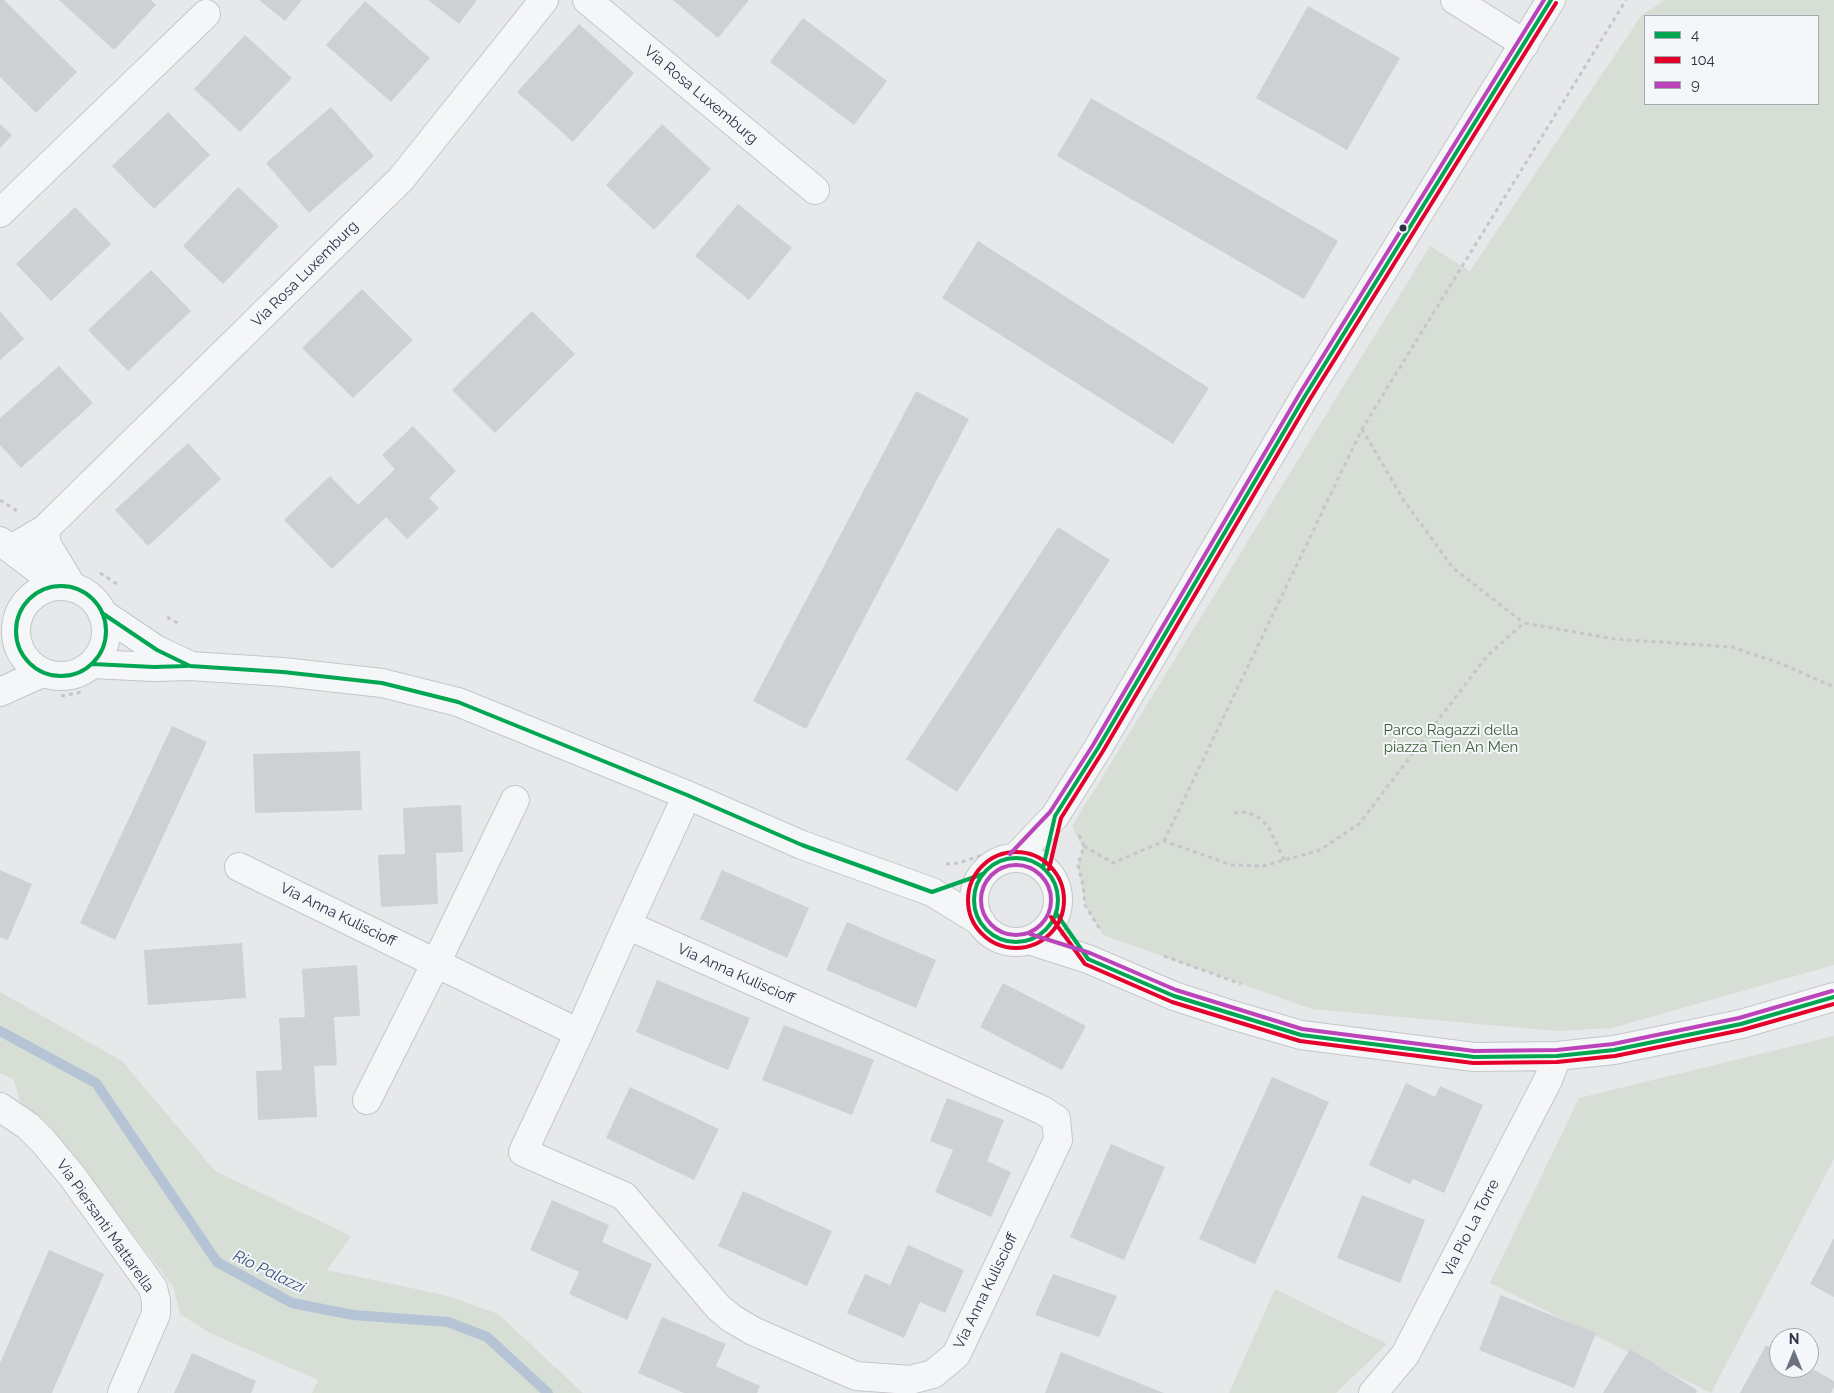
<!DOCTYPE html>
<html>
<head>
<meta charset="utf-8">
<style>
  body { margin:0 }
  #map { position:relative; width:1834px; height:1393px; overflow:hidden; background:#e6e8ea; font-family:Raleway,sans-serif }
  canvas { display:block }
  .legend { position:absolute; left:1644px; top:15px; width:175px; height:90px; box-sizing:border-box; background:#f4f6f9; border:1px solid #a4a8b1; margin:0; padding:6px 9px; list-style:none; font-size:15px; color:#2b3445 }
  .legend li { display:flex; align-items:center; gap:10px; height:25px }
  .legend b { width:25px; border:1px solid #a4a8b1 }
  .north { position:absolute; left:1769px; top:1328px; width:50px; height:50px; box-sizing:border-box; background:#f4f6f9; border:1px solid #a4a8b1; border-radius:50%; rotate:0deg; font-size:14px; font-weight:700; line-height:20px; text-align:center; color:#2b3445 }
  .north::after { content:''; display:block; margin:auto; width:18px; height:22px; background:#6c737f; clip-path:polygon(50% 0,100% 100%,50% 72%,0 100%) }
</style>
</head>
<body>
<div id="map">
<canvas width="1834" height="1393"></canvas>
<ul class="legend">
<li><b style="height:6px;background:#00a651"></b>4</li>
<li><b style="height:6px;background:#e4002b"></b>104</li>
<li><b style="height:6px;background:#b4b"></b>9</li>
</ul>
<div class="north">N</div>
</div>
<script>
const g = document.querySelector('canvas').getContext('2d');
g.lineJoin = 'round';
function fillPath(path, color) { g.fillStyle = color; g.fill(path, 'evenodd'); }
const poly = rows => new Path2D(rows.map(r => 'M' + r).join(''));
function stroke(path, color, width, dash) { g.strokeStyle = color; g.lineWidth = width; g.lineCap = dash ? 'butt' : 'round'; g.setLineDash(dash || []); g.stroke(path); }
function drawText(font, color, halo, rows, align = 'center') {
  g.font = font + ' Raleway,sans-serif'; g.lineWidth = 4; g.setLineDash([]); g.textBaseline = 'middle'; g.strokeStyle = halo; g.fillStyle = color; for (const [text, x, y, turn = 0] of rows) {
    g.save(); g.translate(x, y); g.rotate((+turn || 0) * Math.PI / 180); g.textAlign = isNaN(turn) ? turn : align; if (halo) g.strokeText(text, 0, 0); g.fillText(text, 0, 0); g.restore();
  }
}
const green = poly([
  [1665,0,1834,0,1834,965,1612,1028,1557,1031,1312,1009,1103,935,1085,905,1078,865,1083,849,1072,826,1430,246,1470,271,1641,16],
  [1818,16,1818,104,1645,104,1645,16],
  [0,992,122,1061,215,1171,351,1236,327,1270,448,1296,498,1314,583,1393,312,1393,318,1380,210,1333,180,1314,173,1286,45,1121,20,1102,14,1080,0,1073],
  [1834,1036,1834,1159,1711,1393,1490,1283,1579,1098],
  [1275,1289,1387,1344,1336,1393,1229,1393]
]);
const stream = poly([
  [0,1031,96,1083,217,1262,292,1303,353,1315,448,1322,487,1337,548,1393]
]);
const building = poly([
  [0,0,4,0,77,72,36,113,0,77],
  [59,0,151,0,156,5,114,50],
  [259,0,302,0,285,21],
  [428,0,477,0,459,24],
  [673,0,749,0,718,38],
  [365,1,430,58,391,102,326,45],
  [1308,6,1400,58,1347,150,1256,98],
  [803,18,887,81,854,125,770,62],
  [579,24,634,73,573,142,517,92],
  [245,35,292,78,240,132,194,89],
  [1091,98,1338,241,1304,299,1057,156],
  [331,107,374,156,309,213,266,163],
  [168,112,210,155,154,209,112,166],
  [0,124,12,135,0,148],
  [662,124,711,169,654,230,606,185],
  [238,187,279,226,223,284,183,246],
  [738,204,792,248,749,300,695,256],
  [75,207,111,244,51,301,16,264],
  [978,241,1209,388,1173,444,942,298],
  [151,270,191,311,128,371,88,330],
  [362,289,413,340,353,398,302,348],
  [0,311,24,339,0,360],
  [532,311,575,354,495,433,452,390],
  [59,366,93,403,21,468,0,445,0,418],
  [916,391,969,419,806,729,753,701],
  [413,426,456,471,429,498,439,508,407,539,386,517,332,569,284,520,330,476,358,505,395,469,382,455],
  [188,443,221,479,148,546,115,510],
  [1058,527,1110,560,957,792,906,759],
  [172,726,207,742,115,940,80,923],
  [360,751,362,810,255,813,253,754],
  [461,805,463,852,436,853,438,904,381,907,378,855,405,854,403,808],
  [0,870,32,884,8,940,0,937],
  [722,870,809,908,787,958,700,919],
  [847,922,936,960,916,1008,826,970],
  [242,943,246,998,148,1005,144,950],
  [357,965,360,1016,334,1017,337,1065,314,1066,317,1117,258,1120,256,1071,282,1070,279,1018,305,1017,302,969],
  [657,980,750,1018,728,1070,636,1032],
  [1003,983,1086,1026,1062,1070,980,1027],
  [784,1025,874,1060,852,1115,762,1080],
  [1272,1077,1329,1102,1255,1264,1199,1239],
  [1406,1083,1435,1097,1440,1086,1483,1105,1444,1193,1413,1179,1410,1184,1369,1165],
  [630,1087,719,1129,694,1180,606,1138],
  [947,1098,1004,1120,987,1161,1011,1172,991,1217,935,1192,953,1150,930,1141],
  [1111,1144,1165,1167,1124,1260,1070,1237],
  [743,1191,832,1231,807,1286,718,1246],
  [1362,1195,1425,1220,1400,1283,1337,1258],
  [552,1200,609,1225,602,1242,652,1264,627,1320,569,1294,579,1272,530,1250],
  [1834,1238,1834,1297,1810,1284],
  [908,1245,964,1270,945,1313,920,1302,904,1338,847,1313,865,1274,890,1285],
  [49,1250,104,1274,52,1393,0,1393,0,1363],
  [1053,1274,1117,1296,1099,1337,1035,1315],
  [1501,1295,1596,1333,1574,1388,1479,1350],
  [662,1317,726,1344,716,1366,760,1386,757,1393,684,1393,638,1373],
  [1766,1345,1779,1352,1779,1368,1809,1367,1834,1381,1834,1387,1831,1393,1740,1393],
  [1630,1349,1697,1390,1696,1393,1603,1393],
  [1061,1352,1164,1393,1045,1393],
  [192,1353,256,1381,251,1393,174,1393]
]);
const path = poly([
  [1362,429,1403,499,1453,568,1524,623],
  [0,500,17,511],
  [100,573,120,586],
  [167,617,181,625],
  [61,696,82,692],
  [1234,813,1247,812,1261,819,1269,828,1284,860],
  [1079,835,1084,846,1078,865,1083,885,1085,905,1101,931],
  [1164,841,1362,429,1626,0],
  [1084,846,1113,863,1164,841,1232,865,1263,866,1320,850,1359,824,1487,656,1524,623,1614,639,1732,647,1782,664,1834,687],
  [946,864,959,863,985,854],
  [1164,956,1241,984]
]);
const street = poly([
  [587,0,815,190],
  [1455,0,1525,44],
  [0,213,206,14],
  [45,529,47,545,73,588],
  [0,541,60,586],
  [11,549,45,529,401,179,544,0],
  '16 631a45 45 0 1 1 90 0a45 45 0 1 1-90 0Z',
  [102,613,157,650,189,665],
  [92,664,154,667,190,666,283,672,382,683,458,702,687,795,802,845,932,892,981,922],
  [0,692,42,673],
  [1015,858,1055,816,1098,748,1305,396,1551,0],
  '974 900a42 42 0 1 1 84 0a42 42 0 1 1-84 0Z',
  [239,867,579,1033],
  [627,925,1042,1110,1056,1119,1058,1140,956,1355,933,1374,910,1380,856,1376,753,1331,731,1318,718,1307,624,1196,523,1152,579,1033,627,925,687,795],
  [1028,940,1088,959,1174,996,1232,1015,1301,1035,1474,1057,1557,1056,1614,1050,1741,1024,1834,997],
  [367,1100,436,963,515,800],
  [0,1107,28,1126,43,1141,72,1176,153,1288,156,1301,156,1314,122,1393],
  [1373,1393,1405,1355,1548,1080,1557,1056]
]);
const bus1 = poly([
  '16 631a45 45 0 1 1 90 0a45 45 0 1 1-90 0Z',
  [102,613,157,650,190,666,283,672,382,683,458,702,687,795,802,845,932,892,983,874],
  [92,664,154,667,187,666],
  '974 900a42 42 0 1 1 84 0a42 42 0 1 1-84 0Z',
  [1043,868,1055,816,1098,748,1305,396,1551,0],
  [1056,913,1088,959,1174,996,1301,1035,1474,1057,1557,1056,1614,1050,1741,1024,1834,997]
]);
const bus2 = poly([
  '968 900a48 48 0 1 1 96 0a48 48 0 1 1-96 0Z',
  [1049,869,1061,818,1103,751,1310,399,1556,3],
  [1051,917,1085,964,1172,1002,1300,1041,1473,1063,1557,1062,1615,1056,1742,1030,1834,1004]
]);
const bus3 = poly([
  [1010,854,1050,812,1093,745,1300,393,1544,0],
  '981 900a35 35 0 1 1 70 0a35 35 0 1 1-70 0Z',
  [1030,934,1090,953,1176,990,1302,1029,1474,1051,1557,1050,1613,1044,1739,1018,1832,991]
]);
const markers = [
  [1403,228,4.5,"#2b3445"]
];
const streetNames = [
  ["Via Rosa Luxemburg",701,95,40],
  ["Via Rosa Luxemburg",305,274,-45],
  ["Via Anna Kuliscioff",338,915,26],
  ["Via Anna Kuliscioff",736,974,24],
  ["Via Piersanti Mattarella",105,1226,55],
  ["Via Pio La Torre",1471,1228,-63],
  ["Via Anna Kuliscioff",986,1291,-64]
];
const parkNames = [
  ["Parco Ragazzi della",1451,730],
  ["piazza Tien An Men",1451,747]
];
const waterNames = [
  ["Rio Palazzi",269,1272,26]
];
fillPath(green, '#d6ded6');
stroke(stream, '#b4c4d5', 10);
fillPath(building, '#ced0d3');
stroke(street, '#c4c6c8', 30);
stroke(path, '#c5c6ca', 3, [4, 4]);
stroke(street, '#f5f6f7', 28);
stroke(bus1, '#00a651', 4);
stroke(bus2, '#e4002b', 4);
stroke(bus3, '#b4b', 4);
for (const [x, y, r, color] of markers) { const dot = new Path2D(); dot.arc(x, y, r, 0, 2 * Math.PI); g.fillStyle = color; g.fill(dot); stroke(dot, '#f4f6f9', 2); }
drawText('15px', '#2b3445', '#f4f6f9', streetNames);
drawText('15px', '#3f6138', '#f4f6f9', parkNames);
drawText('italic 16px', '#34527a', '#f4f6f9', waterNames);
</script>
</body>
</html>
